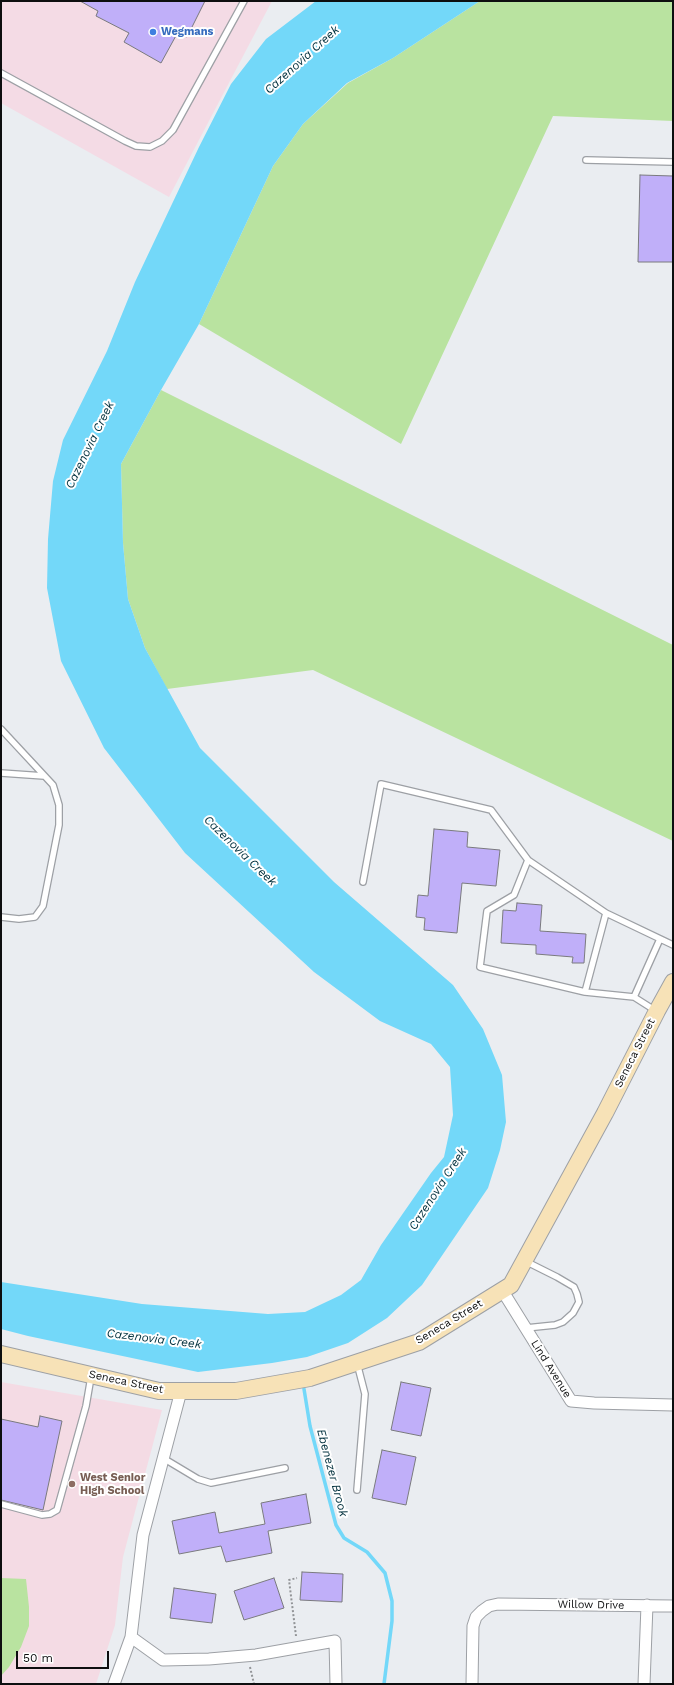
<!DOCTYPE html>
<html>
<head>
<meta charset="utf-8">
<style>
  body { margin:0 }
  #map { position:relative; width:674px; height:1685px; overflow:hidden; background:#eaedf1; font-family:"Work Sans",sans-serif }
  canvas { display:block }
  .frame { position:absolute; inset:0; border:2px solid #0d0e0f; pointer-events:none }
  .scale { position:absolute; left:16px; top:1651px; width:93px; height:18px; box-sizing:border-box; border:2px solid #0d0e0f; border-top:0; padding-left:5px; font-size:12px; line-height:14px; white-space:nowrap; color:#0d0e0f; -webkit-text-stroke:3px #fff; paint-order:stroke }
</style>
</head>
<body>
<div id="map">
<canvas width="674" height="1685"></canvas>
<div class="frame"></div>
<div class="scale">50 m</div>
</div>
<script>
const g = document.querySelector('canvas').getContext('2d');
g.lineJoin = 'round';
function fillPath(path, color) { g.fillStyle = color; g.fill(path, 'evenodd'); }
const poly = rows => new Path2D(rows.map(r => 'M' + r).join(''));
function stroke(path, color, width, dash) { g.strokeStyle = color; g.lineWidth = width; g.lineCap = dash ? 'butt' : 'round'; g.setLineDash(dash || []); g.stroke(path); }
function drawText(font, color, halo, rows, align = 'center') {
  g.font = font + ' "Work Sans",sans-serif'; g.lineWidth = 4; g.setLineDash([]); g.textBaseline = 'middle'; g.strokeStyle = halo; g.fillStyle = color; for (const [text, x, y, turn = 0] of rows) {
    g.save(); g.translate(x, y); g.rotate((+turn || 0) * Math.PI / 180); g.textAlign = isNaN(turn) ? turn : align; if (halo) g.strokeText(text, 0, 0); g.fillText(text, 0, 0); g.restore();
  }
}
const commercial = poly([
  [1,1,272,1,169,197,1,103]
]);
const education = poly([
  [1,1382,162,1410,123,1557,115,1625,96,1684,1,1684]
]);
const green = poly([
  [480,1,673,1,673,121,553,116,401,444,199,324,273,166,303,124,348,83,393,58],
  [161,390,673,645,673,841,313,670,167,689,145,648,128,599,123,543,121,464],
  [1,1578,26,1579,29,1607,29,1626,21,1647,9,1667,1,1676]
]);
const water = poly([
  [316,1,480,1,393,58,347,83,303,124,273,166,199,324,161,390,121,464,123,543,128,599,145,648,200,748,334,882,453,985,483,1029,502,1075,506,1122,500,1150,488,1188,422,1285,387,1318,348,1343,307,1357,272,1363,198,1372,28,1336,1,1329,1,1282,142,1304,268,1314,305,1312,341,1295,361,1280,381,1245,431,1173,444,1157,453,1115,450,1067,431,1044,380,1021,314,972,185,853,104,748,61,661,47,588,48,539,53,481,63,440,107,351,135,282,199,147,231,84,266,39]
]);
const stream = poly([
  [304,1389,310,1426,336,1525,344,1538,367,1552,385,1573,392,1601,392,1621,384,1684]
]);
const building = poly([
  [80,1,205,1,187,37,178,32,161,63,124,42,129,33,96,16,98,11,80,1],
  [640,175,673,176,673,262,638,262,640,175],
  [434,829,468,832,467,847,500,850,496,886,462,883,457,933,424,930,425,918,416,917,418,895,428,896,434,829],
  [517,903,542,905,540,931,586,934,584,963,572,963,573,957,536,954,536,945,501,943,503,910,516,911,517,903],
  [401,1382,431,1388,421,1436,391,1430,401,1382],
  [40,1416,62,1421,43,1510,1,1500,1,1419,38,1427,40,1416],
  [382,1450,416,1457,406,1505,372,1498,382,1450],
  [306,1494,311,1523,268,1531,272,1553,226,1562,221,1546,179,1554,172,1521,215,1512,219,1533,265,1524,261,1503,306,1494],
  [302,1572,343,1574,342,1602,300,1600,302,1572],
  [274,1578,284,1608,244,1620,234,1591,274,1578],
  [174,1588,216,1594,212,1623,170,1618,174,1588]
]);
const path = poly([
  [296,1636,289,1580,297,1578],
  [250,1667,254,1684]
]);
const lane = poly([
  [1,73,125,141,136,146,150,147,162,141,173,130,244,1],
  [586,160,673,162],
  [1,729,53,785,59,805,59,825,43,906,35,917,19,919,1,917],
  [1,773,44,776],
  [528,860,514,895,487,911,480,967,585,992,634,997,656,1011],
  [363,882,381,784,491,810,528,860,606,913,673,945],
  [585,992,606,913],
  [634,997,660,939],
  [525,1261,557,1277,574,1287,577,1294,579,1302,573,1313,563,1322,555,1325,526,1328],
  [357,1363,365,1394,357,1490],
  [163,1458,198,1479,211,1483,285,1468],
  [1,1504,42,1515,50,1514,57,1510,86,1406,91,1377]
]);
const street = poly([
  [502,1290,571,1401,594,1403,673,1405],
  [131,1637,163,1660,209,1659,256,1655,335,1641,336,1684],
  [114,1684,131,1637,143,1535,181,1391],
  [472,1684,473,1626,476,1617,482,1611,489,1606,498,1604,673,1606],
  [644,1684,647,1605]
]);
const secondary = poly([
  [1,1354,159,1391,236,1391,310,1378,419,1342,511,1285,605,1113,657,1011,673,982]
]);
const markers = [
  [153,32,4,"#3f7fe0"],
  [72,1484,4,"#8d6e63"]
];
const shopNames = [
  ["Wegmans",161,32]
];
const streetNames = [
  ["Seneca Street",635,1053,-63],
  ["Seneca Street",449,1322,-31],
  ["Lind Avenue",551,1369,58],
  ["Seneca Street",126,1382,12],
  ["Willow Drive",591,1605,1]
];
const educationNames = [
  ["West Senior",80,1478],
  ["High School",80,1491]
];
const waterNames = [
  ["Cazenovia Creek",302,60,-42],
  ["Cazenovia Creek",90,445,-64],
  ["Cazenovia Creek",240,851,44],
  ["Cazenovia Creek",438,1189,-57],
  ["Cazenovia Creek",154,1339,7],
  ["Ebenezer Brook",332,1473,75]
];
fillPath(commercial, '#f4dbe5');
fillPath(education, '#f4dbe4');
fillPath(green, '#b9e3a0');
fillPath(water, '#73d8f9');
stroke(stream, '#73d8f9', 3.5);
fillPath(building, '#c0aff9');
stroke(building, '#7a7a7e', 1);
stroke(lane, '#9da0a5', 8);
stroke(street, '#9da0a5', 13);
stroke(secondary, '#9da0a5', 18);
stroke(path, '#929497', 2, [2, 2]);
stroke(lane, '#fff', 5.5);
stroke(street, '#fff', 11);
stroke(secondary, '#f7e2b7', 16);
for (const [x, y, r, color] of markers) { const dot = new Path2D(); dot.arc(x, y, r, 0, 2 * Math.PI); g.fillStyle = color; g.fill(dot); stroke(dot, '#fff', 1.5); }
drawText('bold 11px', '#366cbe', '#fff', shopNames, 'left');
drawText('11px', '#0d0e0f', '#fff', streetNames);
drawText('bold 11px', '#785e54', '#fff', educationNames, 'left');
drawText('italic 12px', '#00303d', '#fff', waterNames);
</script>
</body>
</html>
